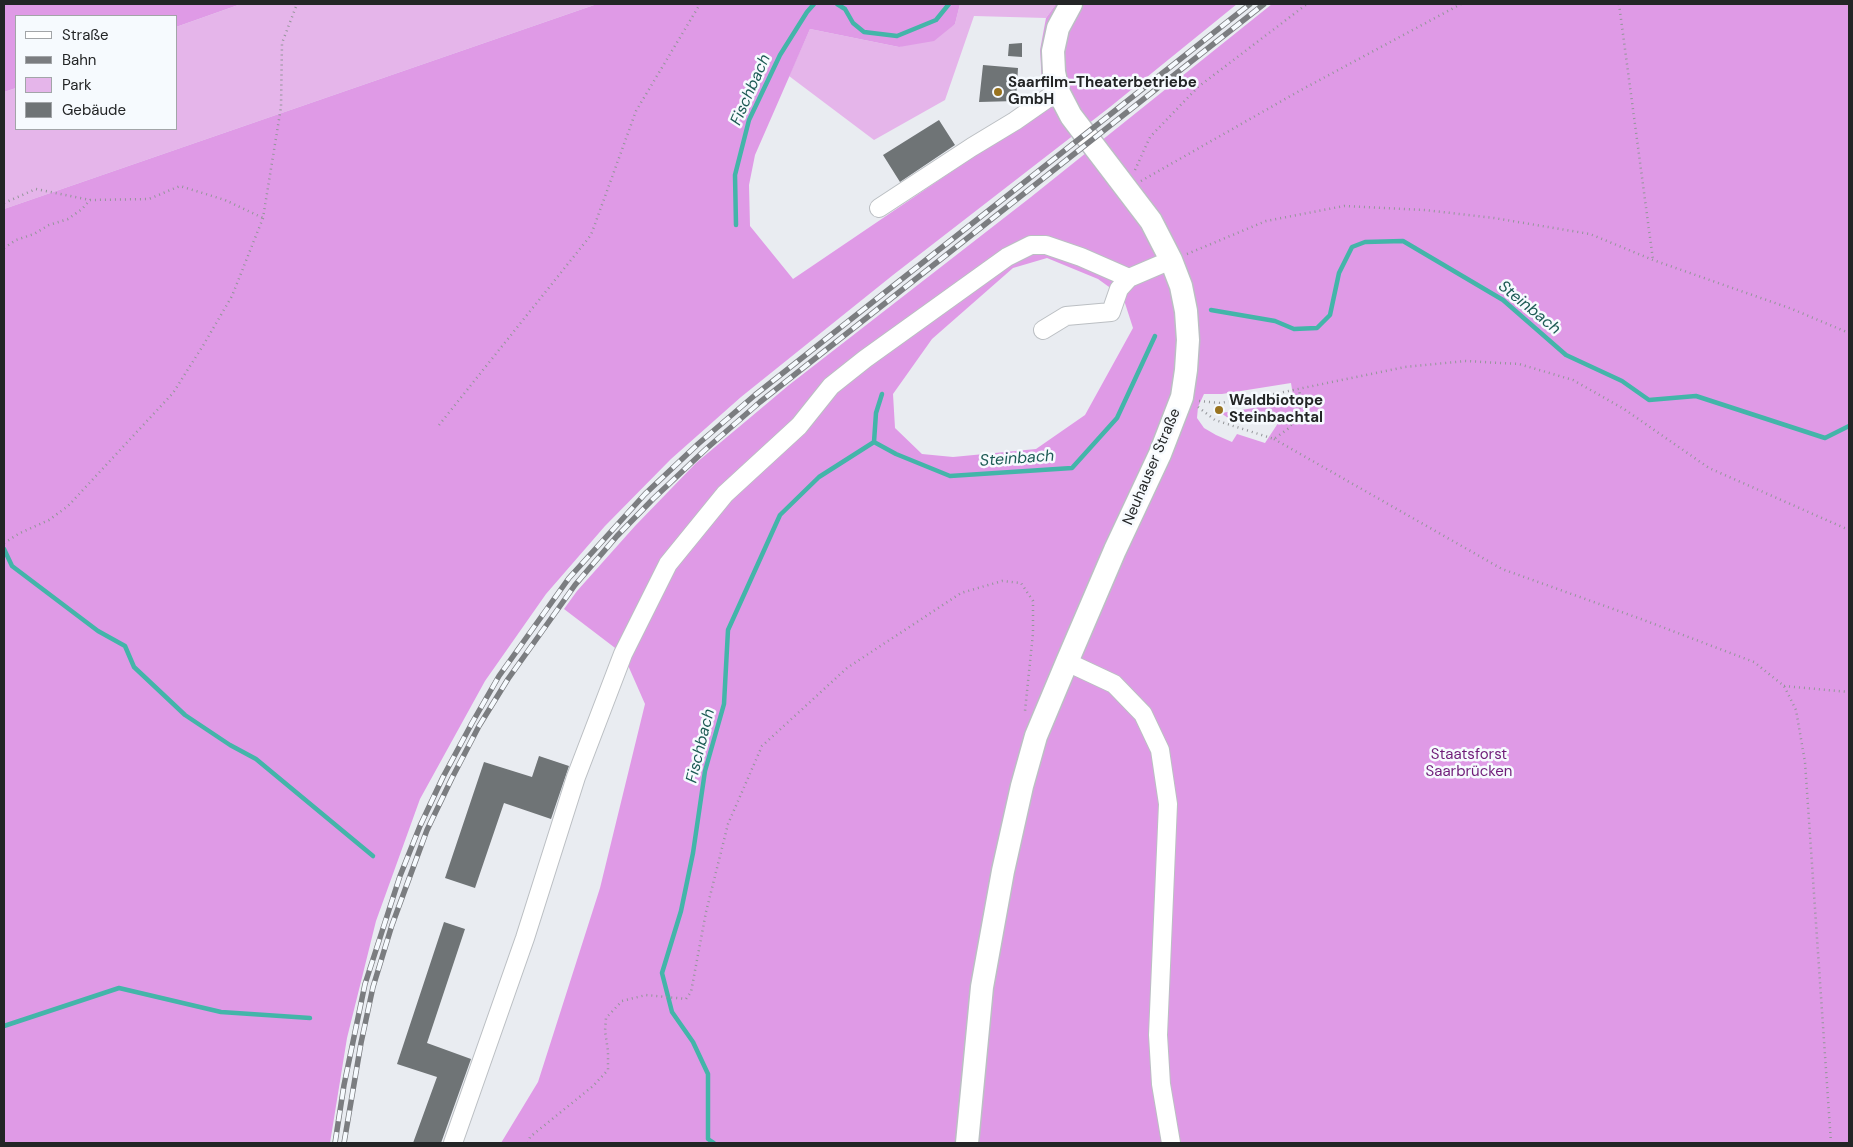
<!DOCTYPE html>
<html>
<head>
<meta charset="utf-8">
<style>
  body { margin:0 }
  #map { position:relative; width:1853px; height:1147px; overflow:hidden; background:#e9ecf1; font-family:"DM Sans",sans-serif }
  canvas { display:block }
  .frame { position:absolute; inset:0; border:5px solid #232526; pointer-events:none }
  .legend { position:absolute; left:15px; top:15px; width:162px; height:115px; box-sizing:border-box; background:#f6fafe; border:1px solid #a2a5a8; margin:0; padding:6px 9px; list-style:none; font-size:15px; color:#232526 }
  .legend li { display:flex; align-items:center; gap:10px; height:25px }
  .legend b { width:25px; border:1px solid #a2a5a8 }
</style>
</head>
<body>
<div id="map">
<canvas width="1853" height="1147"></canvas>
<div class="frame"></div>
<ul class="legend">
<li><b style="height:6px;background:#fff"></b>Straße</li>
<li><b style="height:6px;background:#7b7d80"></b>Bahn</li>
<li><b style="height:14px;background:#e5b5ea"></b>Park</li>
<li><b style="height:14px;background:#6f7476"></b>Gebäude</li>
</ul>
</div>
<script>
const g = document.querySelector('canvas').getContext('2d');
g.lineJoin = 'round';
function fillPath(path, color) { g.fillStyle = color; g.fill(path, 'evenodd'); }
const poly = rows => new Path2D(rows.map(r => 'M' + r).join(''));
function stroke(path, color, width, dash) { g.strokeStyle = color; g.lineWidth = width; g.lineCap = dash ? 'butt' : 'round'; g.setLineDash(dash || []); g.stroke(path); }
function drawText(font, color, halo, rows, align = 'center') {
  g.font = font + ' "DM Sans",sans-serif'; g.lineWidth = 5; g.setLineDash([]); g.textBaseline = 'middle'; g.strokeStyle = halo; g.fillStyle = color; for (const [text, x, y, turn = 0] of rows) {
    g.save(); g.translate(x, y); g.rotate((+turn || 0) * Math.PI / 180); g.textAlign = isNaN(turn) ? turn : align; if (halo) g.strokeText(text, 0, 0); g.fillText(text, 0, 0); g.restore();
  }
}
const green = poly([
  [241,4,597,4,4,209,4,92,16,88,16,129,176,129,176,27],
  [960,4,1056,4,1046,18,974,16,945,100,874,140,789,76,810,29,899,47,955,24]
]);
const forest = poly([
  [4,4,241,4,176,27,176,16,16,16,16,88,4,92],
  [597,4,960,4,955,24,934,41,899,47,810,29,755,155,749,185,750,226,793,279,1047,107,1042,84,1040,50,1046,18,1056,4,1237,4,1110,107,893,275,741,397,671,459,605,526,546,594,485,681,420,799,376,921,347,1038,330,1143,4,1143,4,209],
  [1272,4,1849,4,1849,1143,501,1143,538,1082,600,888,645,704,623,654,564,609,577,591,635,526,696,463,789,385,1031,197],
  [1047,258,1098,279,1123,297,1133,328,1085,415,1036,449,953,457,922,454,895,428,893,394,932,339,1013,268],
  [1291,383,1294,402,1221,413,1228,418,1262,415,1282,417,1265,443,1237,434,1232,442,1216,435,1204,428,1197,418,1198,407,1204,394,1222,394]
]);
const stream = poly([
  [837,4,845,9,853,23,864,32,897,36,936,20,949,4],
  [736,225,735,175,749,120,780,55,807,12,814,4],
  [1211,310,1275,321,1294,329,1317,328,1330,315,1339,273,1352,247,1365,242,1403,241,1503,300,1566,355,1622,381,1649,400,1696,396,1825,438,1849,426],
  [874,442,896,454,950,476,1072,468,1117,418,1155,336],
  [4,549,12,566,98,631,125,646,134,667,185,715,230,745,256,759,373,856],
  [4,1026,119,988,221,1012,310,1018],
  [714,1143,708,1139,708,1074,693,1042,672,1012,662,973,681,911,693,853,705,771,724,704,728,630,780,515,819,477,874,442,876,413,882,394]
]);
const building = poly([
  [1022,43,1022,57,1008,56,1009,44],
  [983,65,1018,68,1016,101,979,102],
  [939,120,955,145,900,182,883,155],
  [539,756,569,766,551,819,504,803,475,888,445,878,484,762,532,777],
  [444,922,465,929,427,1043,471,1059,441,1143,413,1143,437,1077,397,1064]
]);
const path = poly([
  [1619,4,1653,260],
  [1135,170,1150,137,1198,87,1307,4],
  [1141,181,1301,90,1461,4],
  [4,203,36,189,90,200],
  [4,248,16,240,34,234,49,225,68,219,82,209,90,200,149,199,180,186,225,200,263,218],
  [1187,254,1266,221,1344,206,1425,210,1494,218,1590,234,1653,260,1792,309,1849,333],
  [1199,401,1220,403,1269,395,1405,367,1465,361,1519,364,1573,380,1624,409,1709,468,1849,530],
  [1198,407,1215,420,1274,439,1289,428,1298,416,1301,402,1299,389],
  [439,425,591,235,636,111,700,4],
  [1274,439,1502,569,1641,619,1754,662,1784,686,1796,710,1805,762,1831,1143],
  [4,543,20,533,49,520,68,506,173,393,204,344,232,296,263,218,281,107,282,43,297,4],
  [1784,686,1849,692],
  [528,1143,530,1137,593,1086,608,1070,608,1051,605,1031,606,1018,622,1001,646,995,686,999,691,992,706,912,728,824,762,746,847,668,961,593,1002,581,1021,583,1033,601,1033,633,1025,711]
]);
const minor = poly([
  [879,208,972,147,1015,121,1058,91],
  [1043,330,1066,316,1111,312,1119,289,1129,278],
  [1067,662,1114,684,1143,714,1160,750,1168,804,1158,1035,1161,1084,1171,1143],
  [453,1143,525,938,576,777,623,654,668,564,725,494,799,426,831,386,865,359,1007,257,1031,245,1046,245,1081,257,1129,278,1171,260]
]);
const major = poly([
  [967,1143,982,987,1003,871,1022,786,1036,736,1067,662,1115,550,1160,454,1182,397,1186,370,1188,340,1186,311,1181,286,1171,260,1151,221,1071,116,1058,91,1054,72,1053,51,1058,28,1071,4]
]);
const rail = poly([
  [335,1143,344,1085,365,984,400,876,420,826,443,777,472,723,499,676,569,578,645,494,698,444,755,395,1250,4],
  [344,1143,361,1043,373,987,392,925,427,830,452,778,479,726,508,679,575,585,617,536,653,499,706,449,760,402,1264,4]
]);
const markers = [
  [998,92,5,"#99731f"],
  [1219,410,5,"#99731f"]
];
const poiNames = [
  ["Saarfilm-Theaterbetriebe",1008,83],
  ["GmbH",1008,100],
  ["Waldbiotope",1229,401],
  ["Steinbachtal",1229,418]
];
const streetNames = [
  ["Neuhauser Straße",1152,467,-67]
];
const parkNames = [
  ["Staatsforst",1469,755],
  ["Saarbrücken",1469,772]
];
const waterNames = [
  ["Fischbach",751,90,-66],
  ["Steinbach",1529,308,39],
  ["Steinbach",1017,459,-4],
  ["Fischbach",701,746,-76]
];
fillPath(green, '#e5b5ea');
fillPath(forest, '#df9ae6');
stroke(stream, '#43b5a9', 4.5);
fillPath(building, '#6f7476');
stroke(minor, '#bbbfc3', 20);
stroke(major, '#bbbfc3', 25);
stroke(path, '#939599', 2.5, [1, 4]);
stroke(minor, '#fff', 18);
stroke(major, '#fff', 22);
stroke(rail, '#7b7d80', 5.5);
stroke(rail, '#f6fafe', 4, [11]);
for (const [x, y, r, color] of markers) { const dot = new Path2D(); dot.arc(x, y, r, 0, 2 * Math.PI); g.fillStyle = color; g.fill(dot); stroke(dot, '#f6fafe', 2); }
drawText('bold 15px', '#232526', '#f6fafe', poiNames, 'left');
drawText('15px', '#232526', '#f6fafe', streetNames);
drawText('15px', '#6f1d78', '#f6fafe', parkNames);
drawText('italic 16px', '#1d5b55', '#f6fafe', waterNames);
</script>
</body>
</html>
